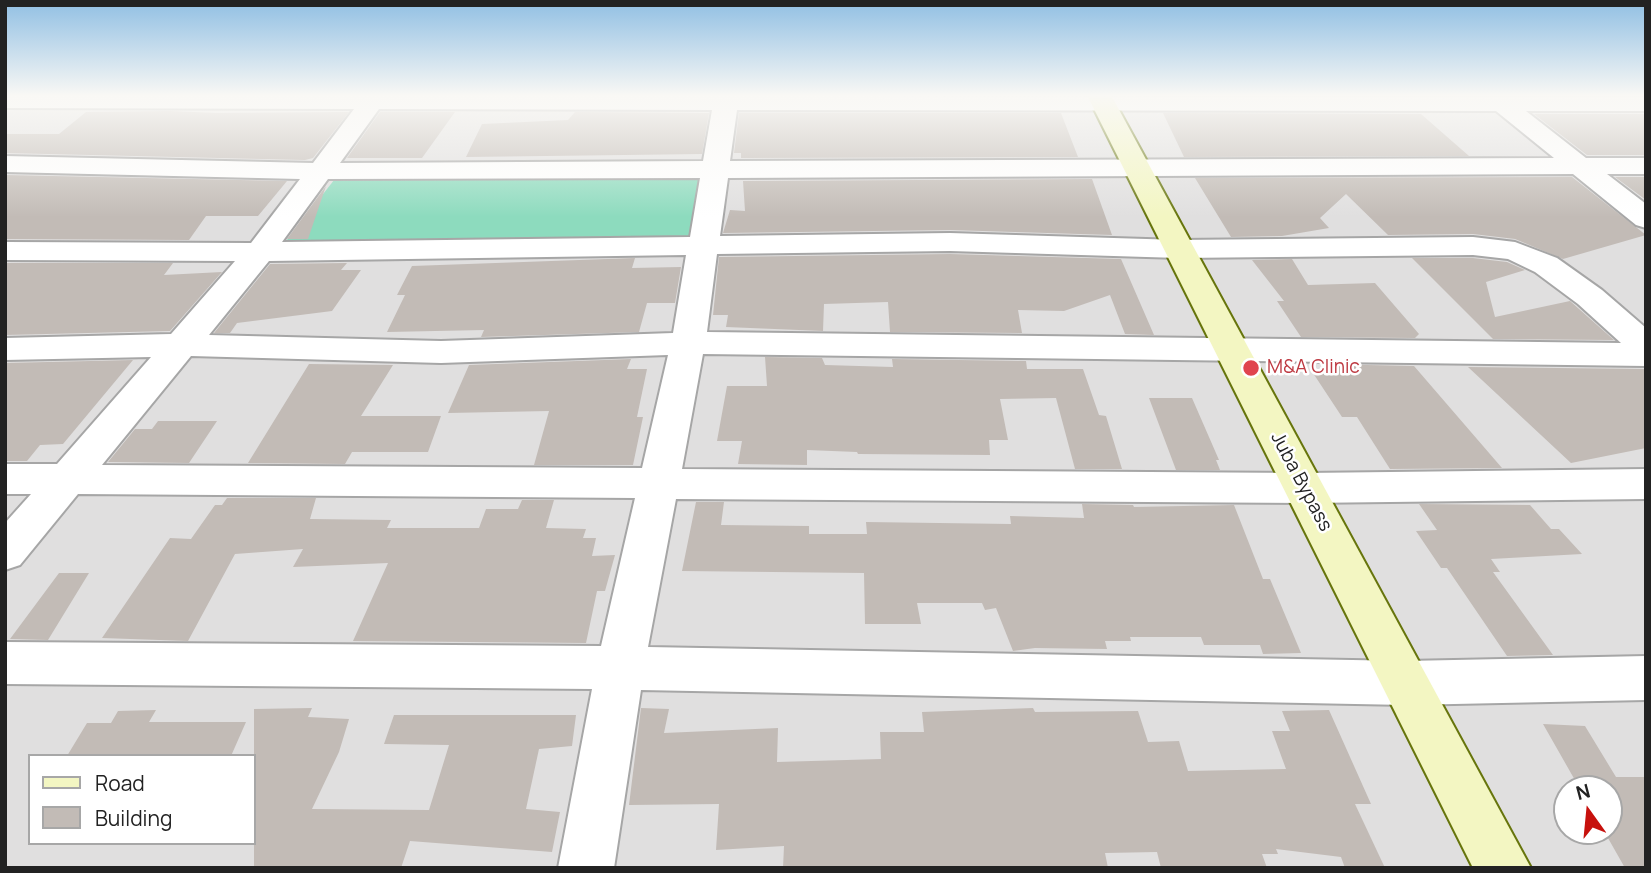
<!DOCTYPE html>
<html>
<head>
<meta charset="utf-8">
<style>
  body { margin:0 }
  #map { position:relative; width:1651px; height:873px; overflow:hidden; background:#f1efe9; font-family:Manrope,sans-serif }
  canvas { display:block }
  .frame { position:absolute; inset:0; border:7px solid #222; pointer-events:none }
  .legend { position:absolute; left:28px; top:754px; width:228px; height:91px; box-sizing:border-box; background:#fff; border:2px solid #a7a7a7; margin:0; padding:9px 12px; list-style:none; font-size:21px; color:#222 }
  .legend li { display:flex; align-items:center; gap:14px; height:35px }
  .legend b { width:35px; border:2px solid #a7a7a7 }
  .north { position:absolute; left:1553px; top:775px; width:70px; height:70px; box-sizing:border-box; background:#fff; border:2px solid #a7a7a7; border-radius:50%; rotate:345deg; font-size:19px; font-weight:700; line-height:28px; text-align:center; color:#222 }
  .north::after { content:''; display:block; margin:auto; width:24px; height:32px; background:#c7110d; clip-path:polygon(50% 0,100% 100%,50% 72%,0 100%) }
</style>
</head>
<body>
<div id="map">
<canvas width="1651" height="873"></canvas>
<div class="frame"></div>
<ul class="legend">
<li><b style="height:9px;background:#f3f6c2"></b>Road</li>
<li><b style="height:19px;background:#c2bbb6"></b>Building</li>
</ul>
<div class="north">N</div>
</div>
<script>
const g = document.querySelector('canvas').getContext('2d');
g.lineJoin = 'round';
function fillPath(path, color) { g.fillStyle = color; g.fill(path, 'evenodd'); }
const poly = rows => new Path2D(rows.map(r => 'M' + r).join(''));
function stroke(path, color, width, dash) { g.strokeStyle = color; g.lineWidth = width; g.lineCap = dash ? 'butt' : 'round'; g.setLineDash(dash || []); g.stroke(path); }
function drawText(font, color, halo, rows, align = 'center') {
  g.font = font + ' Manrope,sans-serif'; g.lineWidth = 5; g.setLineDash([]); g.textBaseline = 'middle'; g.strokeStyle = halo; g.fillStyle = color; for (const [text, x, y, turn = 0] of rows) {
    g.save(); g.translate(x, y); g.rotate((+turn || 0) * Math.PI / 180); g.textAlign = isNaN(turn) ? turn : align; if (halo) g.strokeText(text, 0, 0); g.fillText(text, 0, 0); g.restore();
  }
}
const residential = poly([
  [5,95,1646,95,1646,868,5,868],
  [30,756,254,756,254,843,30,843],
  [1567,789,1609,789,1609,831,1567,831]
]);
const pitch = poly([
  [338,175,709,176,696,241,287,240]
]);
const building = poly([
  [170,111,216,113,349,112,313,158,305,160,5,153,5,134,59,134,86,112],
  [380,112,455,112,422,158,347,158],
  [575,112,709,113,702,154,466,157,482,124,568,120],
  [739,113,1061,113,1078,157,741,158,741,153,734,153],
  [1163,113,1421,114,1469,156,1184,157],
  [1534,114,1646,114,1646,155,1587,155],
  [5,175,287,181,258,216,206,216,189,240,5,239],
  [1572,177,1646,235,1563,259,1515,239,1473,234,1388,235,1346,194,1320,218,1329,228,1282,236,1231,237,1195,178],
  [1615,177,1646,177,1646,200],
  [1092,179,1112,235,950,230,723,233,730,210,745,211,743,181],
  [326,186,308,239,287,239],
  [950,254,1121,259,1154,335,1125,334,1110,295,1064,311,1018,310,1022,333,890,332,888,302,824,304,823,331,726,327,728,315,713,315,719,257],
  [635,258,632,268,681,267,675,303,647,303,639,332,481,337,484,330,387,332,405,295,397,295,412,266],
  [1412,258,1473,258,1507,262,1525,270,1486,282,1495,317,1570,301,1614,340,1493,339],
  [1292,259,1308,285,1375,283,1419,334,1415,338,1301,337,1277,301,1284,301,1252,260],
  [5,263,173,263,164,275,222,272,170,331,5,335],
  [347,263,341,270,361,270,332,311,237,323,230,333,214,333,270,264],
  [765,357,822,358,825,365,893,367,892,359,1026,361,1027,369,1083,369,1099,415,1106,416,1122,469,1075,469,1056,398,1000,399,1008,440,989,440,990,455,858,454,857,452,807,450,807,465,738,464,742,441,717,441,727,386,767,386],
  [631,359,627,369,647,369,637,417,643,417,633,465,534,465,549,411,448,413,469,365],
  [133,360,63,444,40,445,27,461,5,461,5,363],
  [309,364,393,365,361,416,441,416,428,452,352,452,345,464,248,463],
  [1320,364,1414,366,1502,468,1390,469,1357,417,1342,417,1313,373,1326,372],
  [1468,367,1646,369,1646,448,1571,463],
  [1149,398,1192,398,1219,460,1216,460,1220,470,1176,470],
  [158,421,217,421,189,463,108,462,135,429,152,429],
  [227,498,316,498,310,519,391,520,387,528,479,528,486,509,518,509,522,500,554,500,546,528,586,529,583,538,596,538,592,556,615,555,605,591,597,591,586,643,353,641,388,563,293,567,303,549,235,554,188,641,102,638,170,538,191,539,215,505,222,505],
  [696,502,724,502,721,525,809,526,809,534,867,534,866,522,1011,524,1010,516,1084,518,1082,504,1133,505,1134,507,1234,505,1263,579,1270,579,1301,653,1263,654,1260,645,1204,645,1201,637,1130,637,1131,641,1105,641,1107,649,1035,648,1013,651,996,608,985,610,982,603,917,603,921,624,865,624,864,573,682,571],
  [1419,504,1530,505,1551,529,1559,529,1582,554,1491,559,1500,572,1493,572,1553,655,1507,656,1447,568,1441,568,1416,531,1437,530],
  [59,573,89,573,48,640,10,639],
  [312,708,308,717,349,719,339,752,312,809,429,810,449,745,384,744,394,715,576,715,572,746,539,749,526,809,560,812,552,852,410,841,401,868,254,868,254,709],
  [641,708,669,709,664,733,778,728,777,762,881,759,880,732,924,732,922,712,1033,708,1035,712,1138,711,1148,742,1179,741,1188,771,1286,769,1272,731,1290,731,1282,711,1329,710,1371,804,1355,804,1385,868,1345,868,1341,857,1276,849,1278,854,1262,854,1267,868,1161,868,1157,852,1105,853,1108,868,783,868,784,846,716,850,719,804,629,805],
  [156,710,149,722,246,722,231,756,67,756,87,723,111,723,118,711],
  [1543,724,1585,726,1616,777,1646,777,1646,868,1625,868,1604,831,1609,831,1609,789,1580,789]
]);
const street = poly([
  [5,95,1646,97,1646,111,1526,111,1586,158,1646,158,1646,174,1607,174,1646,204,1646,228,1636,225,1573,174,728,178,720,236,950,233,1179,240,1473,237,1515,242,1557,258,1602,290,1646,328,1646,366,703,354,682,469,1305,473,1646,469,1646,499,1305,503,676,499,648,647,1406,661,1646,656,1646,700,1406,705,641,690,614,868,558,868,592,689,5,684,5,642,601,646,635,498,78,494,20,565,5,570,5,523,31,494,5,494,5,464,57,464,151,357,5,360,5,338,171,334,235,261,5,260,5,242,251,243,300,179,5,172,5,156,313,163,354,109,5,108,5,95],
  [379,109,712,110,703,161,340,163,379,109],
  [737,110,1496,111,1554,158,730,161,737,110],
  [700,178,690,237,282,242,328,179,700,178],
  [950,251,1179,258,1473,255,1508,259,1535,272,1578,304,1621,343,707,332,717,254,950,251],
  [686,255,673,333,441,341,209,335,269,261,686,255],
  [668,355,642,468,102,465,191,356,441,363,668,355]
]);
const secondary = poly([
  [1087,95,1111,95,1531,868,1473,868,1087,95]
]);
const markers = [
  [1251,368,9,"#e0444e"]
];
const healthNames = [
  ["M&A Clinic",1267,368]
];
const streetNames = [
  ["Juba Bypass",1301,482,62]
];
fillPath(residential, '#e0dfdf');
fillPath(pitch, '#8ddbbe');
fillPath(building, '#c2bbb6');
stroke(street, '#a6a6a6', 4);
stroke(secondary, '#67750c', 4);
fillPath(street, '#fff');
fillPath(secondary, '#f3f6c2');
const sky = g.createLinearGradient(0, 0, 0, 217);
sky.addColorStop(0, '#90bfe3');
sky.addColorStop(0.44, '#f9f8f5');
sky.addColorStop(1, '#f9f8f500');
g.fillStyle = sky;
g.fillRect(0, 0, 1651, 217);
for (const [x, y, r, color] of markers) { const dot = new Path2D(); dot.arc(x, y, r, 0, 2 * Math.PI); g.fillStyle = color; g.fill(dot); stroke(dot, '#fff', 2.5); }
drawText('19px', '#be3a42', '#fff', healthNames, 'left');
drawText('19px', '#222', '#fff', streetNames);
</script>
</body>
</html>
